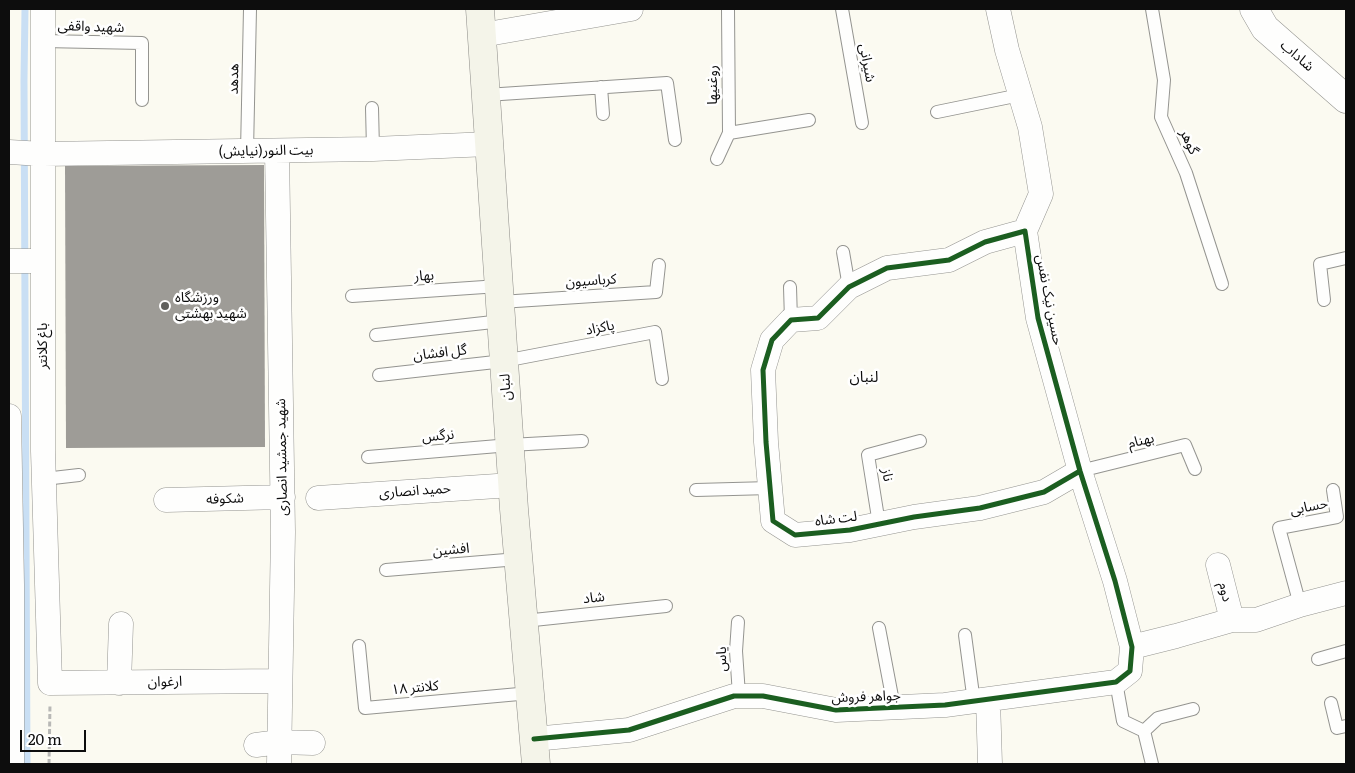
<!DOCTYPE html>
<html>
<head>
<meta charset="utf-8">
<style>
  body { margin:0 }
  #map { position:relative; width:1355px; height:773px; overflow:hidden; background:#fbfaf1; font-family:Literata,serif }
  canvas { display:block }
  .frame { position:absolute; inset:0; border:10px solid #0d0d0d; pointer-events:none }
  .scale { position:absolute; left:20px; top:730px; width:66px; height:22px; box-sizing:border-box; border:2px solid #0d0d0d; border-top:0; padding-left:6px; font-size:15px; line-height:18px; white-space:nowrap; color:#0d0d0d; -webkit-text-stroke:4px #fff; paint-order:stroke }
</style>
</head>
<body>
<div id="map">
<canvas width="1355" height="773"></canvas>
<div class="frame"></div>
<div class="scale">20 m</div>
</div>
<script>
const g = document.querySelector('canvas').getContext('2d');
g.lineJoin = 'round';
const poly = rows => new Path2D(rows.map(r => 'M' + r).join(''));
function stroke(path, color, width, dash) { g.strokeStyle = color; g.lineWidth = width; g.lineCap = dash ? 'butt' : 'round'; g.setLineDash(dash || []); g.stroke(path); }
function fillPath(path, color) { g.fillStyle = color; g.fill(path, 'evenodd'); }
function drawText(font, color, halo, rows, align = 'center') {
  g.font = font + ' Literata,"Noto Sans Arabic",serif'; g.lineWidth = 5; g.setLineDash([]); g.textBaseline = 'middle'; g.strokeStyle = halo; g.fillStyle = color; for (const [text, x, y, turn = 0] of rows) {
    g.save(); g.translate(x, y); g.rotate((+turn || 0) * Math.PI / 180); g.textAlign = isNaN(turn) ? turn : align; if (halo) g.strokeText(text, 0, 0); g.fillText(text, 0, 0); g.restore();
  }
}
const stream = poly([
  [25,9,24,80,27,764]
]);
const building = poly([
  [264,165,265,447,66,448,65,166]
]);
const path = poly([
  [49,764,50,704]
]);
const service = poly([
  [842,9,862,123],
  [1152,9,1164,80,1161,117,1186,173,1222,284],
  [43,41,142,43,142,100],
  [601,87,603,114],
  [486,95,667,83,675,140],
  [372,108,373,149],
  [937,112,1020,95],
  [729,133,809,120],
  [247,151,250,9],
  [717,159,729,133,728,9],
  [843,252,849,287],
  [790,287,791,320],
  [352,296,499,286],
  [1324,300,1320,264,1346,258],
  [500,302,656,292,659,265],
  [376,335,502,321],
  [379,375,504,361,655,332,662,379],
  [368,457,510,445,582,441],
  [1080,471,1185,445,1195,469],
  [44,479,79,475],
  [696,490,770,488],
  [879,524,868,455,920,441],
  [386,570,518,559],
  [1300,605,1279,528,1337,517,1333,490],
  [524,621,666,606],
  [738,622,736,651,739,695],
  [879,628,894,707],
  [965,635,974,702],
  [359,646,365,708,530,693],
  [1318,659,1346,651],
  [1116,682,1123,721,1144,731,1152,764],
  [1331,703,1337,728,1346,726],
  [1144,731,1158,718,1193,709]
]);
const minor = poly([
  [43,9,43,451,50,683,280,681],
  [998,9,1007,50,1030,127,1041,194,1025,231],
  [482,35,631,9],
  [277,151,283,532,279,764],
  [9,152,43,154,373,149,489,144],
  [9,261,43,261],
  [9,416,12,585,12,764],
  [318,498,512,485],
  [166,500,283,497],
  [1218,565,1232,620],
  [1132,647,1176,636,1232,620,1256,620,1300,605,1346,593],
  [119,683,121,624],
  [988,700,990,764],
  [534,739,629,730,734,696,763,696,836,710,945,705,1116,682,1130,671,1132,647,1115,581,1080,471,1038,318,1025,231,985,242,949,260,887,268,849,287,818,318,791,320,772,340,763,370,766,442,773,521,795,535,850,530,914,517,980,508,1044,492,1080,471],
  [256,745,279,742,313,743]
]);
const tertiary = poly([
  [1254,9,1265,28,1346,99]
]);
const secondary = poly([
  [480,9,514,509,536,764]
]);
const cycleway = poly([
  [534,739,629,730,734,696,763,696,836,710,945,705,1116,682,1130,671,1132,647,1115,581,1080,471,1038,318,1025,231,985,242,949,260,887,268,849,287,818,318,791,320,772,340,763,370,766,442,773,521,795,535,850,530,914,517,980,508,1044,492,1080,471]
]);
const markers = [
  [165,306,5,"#60605d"]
];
const streetNames = [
  ["شهید واقفی",91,27,2],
  ["شاداب",1297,56,41],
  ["شیرانی",867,63,80],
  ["هدهد",234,79,-89],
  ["روغنیها",713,85,-90],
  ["گوهر",1189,142,65],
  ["بیت النور(نیایش)",266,151,-1],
  ["بهار",424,276,-4],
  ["کرباسیون",591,281,-4],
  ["حسین نیک نفس",1049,300,79],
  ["پاکزاد",600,328,-11],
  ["باغ کلانتر",43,346,-90],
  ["گل افشان",440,353,-6],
  ["لنبان",506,387,-94],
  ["نرگس",438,436,-5],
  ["بهنام",1141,441,-14],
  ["شهید جمشید انصاری",282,457,-91],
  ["ناز",887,475,81],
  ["حمید انصاری",415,491,-4],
  ["شکوفه",225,499,-2],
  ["حسابی",1309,507,-11],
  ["لت شاه",836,519,-7],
  ["افشین",451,550,-5],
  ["دوم",1225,592,76],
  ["شاد",594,598,-6],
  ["یاس",722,659,-91],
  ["ارغوان",165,682,-1],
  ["کلانتر ۱۸",415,688,-5],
  ["جواهر فروش",866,697,-2]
];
const poiNames = [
  ["ورزشگاه",175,298],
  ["شهید بهشتی",175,314]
];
const neighbourhoodNames = [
  ["لنبان",864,378]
];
stroke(stream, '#c9dff4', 7);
fillPath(building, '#9e9c97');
stroke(service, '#949490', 14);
stroke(minor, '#949490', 25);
stroke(tertiary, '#949490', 29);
stroke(secondary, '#8b8a86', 29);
stroke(path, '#b8b8b6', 3, [5, 2.5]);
stroke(service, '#fefefd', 12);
stroke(minor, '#fefefd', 24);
stroke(tertiary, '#fefefd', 28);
stroke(secondary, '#f4f4e9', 28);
stroke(cycleway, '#1b5e20', 5);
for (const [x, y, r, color] of markers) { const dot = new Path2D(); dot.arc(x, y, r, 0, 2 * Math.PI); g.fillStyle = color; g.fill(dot); stroke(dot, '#fff', 2); }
drawText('14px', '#0d0d0d', '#fff', streetNames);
drawText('14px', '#0d0d0d', '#fff', poiNames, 'left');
drawText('15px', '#0d0d0d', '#fff', neighbourhoodNames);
</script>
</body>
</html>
